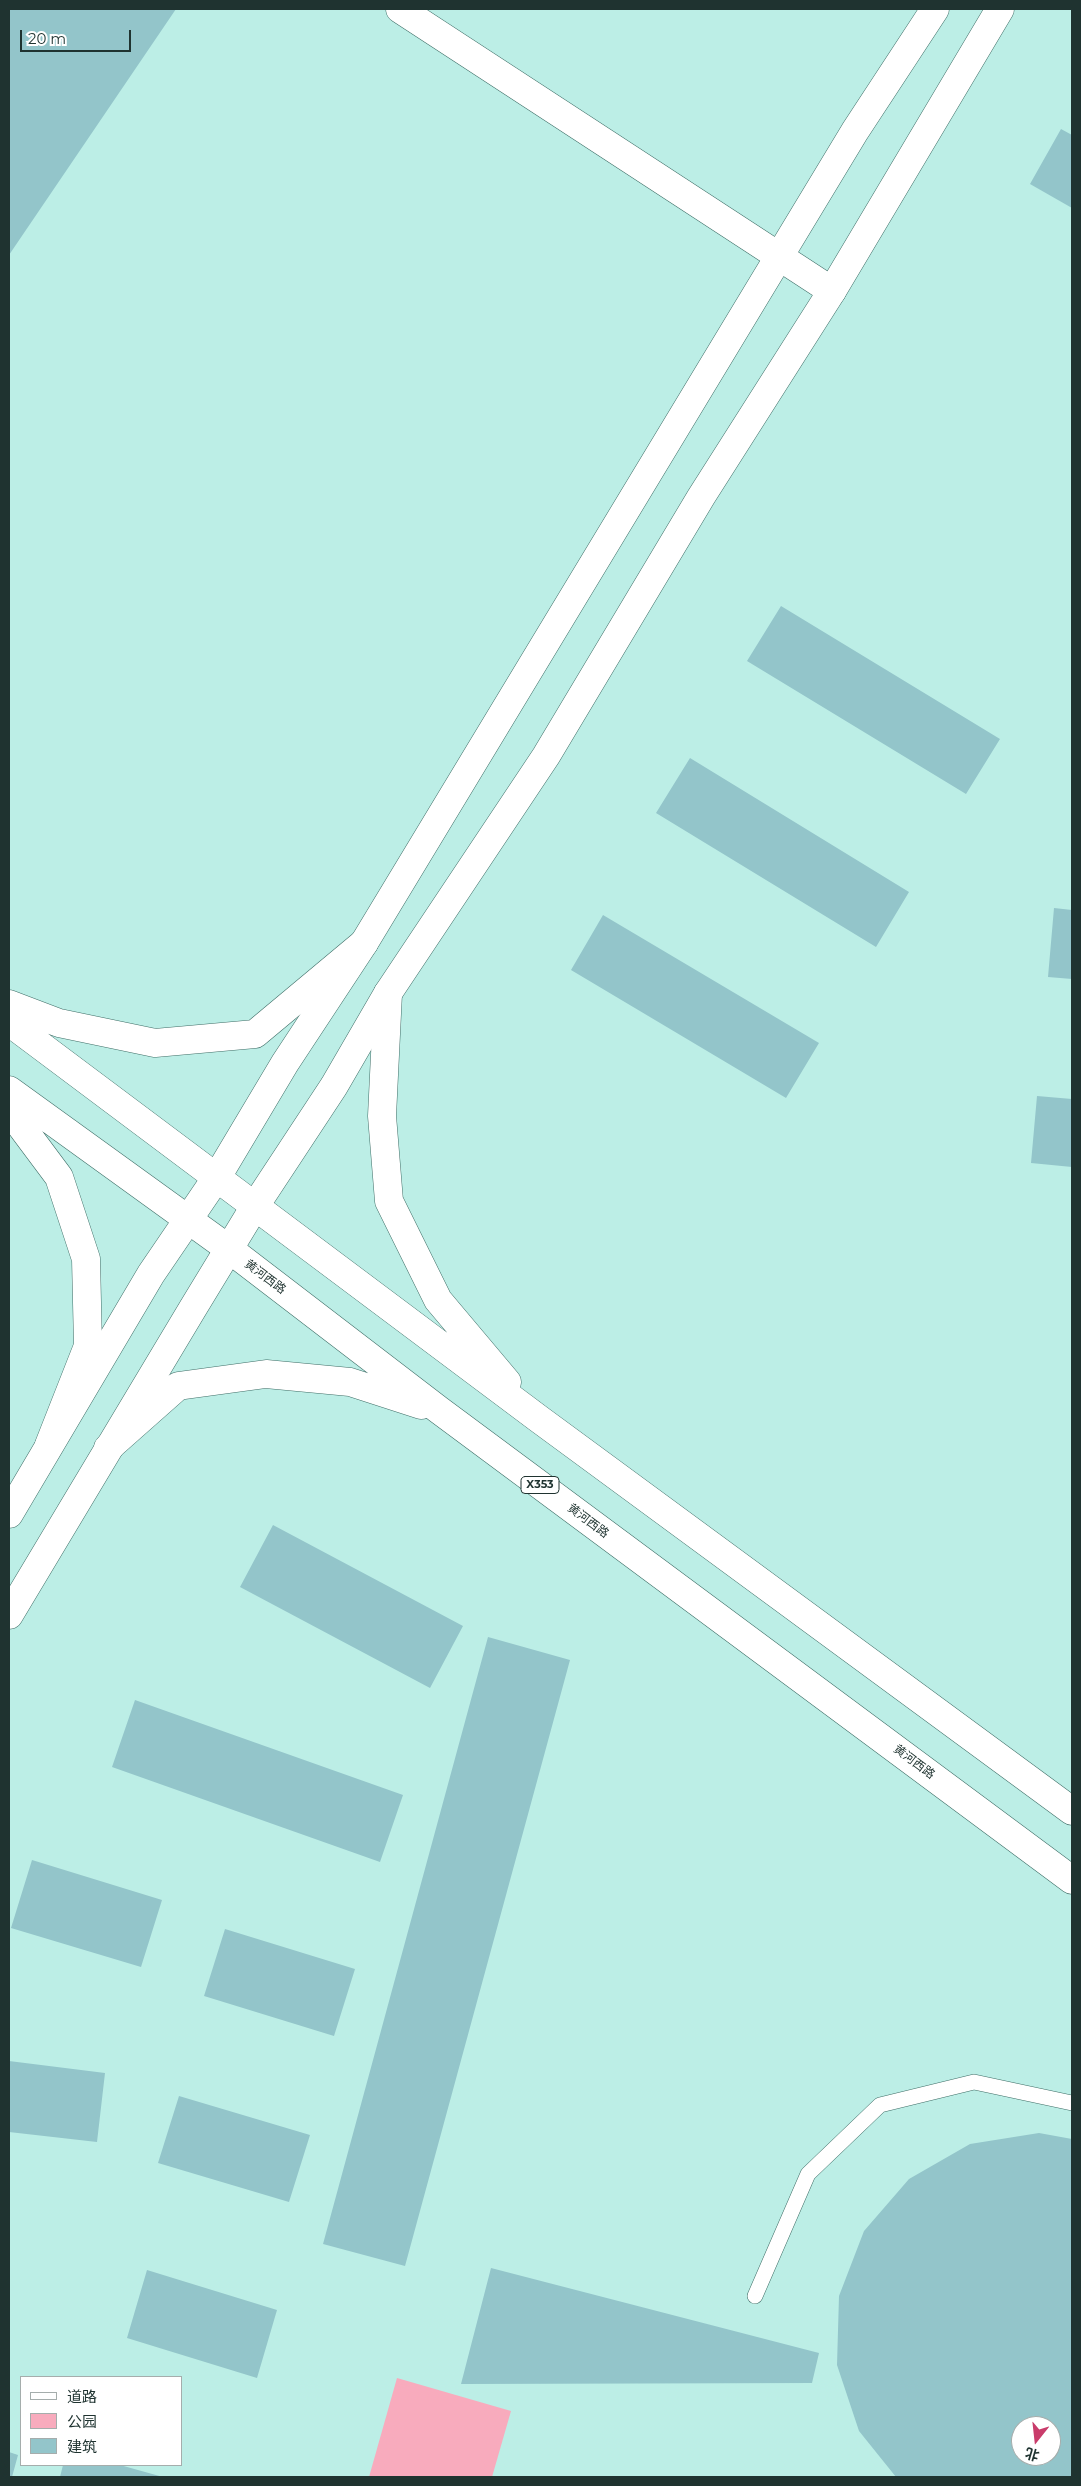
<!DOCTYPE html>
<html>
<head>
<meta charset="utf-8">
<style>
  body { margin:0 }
  #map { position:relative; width:1081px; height:2486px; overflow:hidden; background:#bceee6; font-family:Montserrat,"Noto Sans SC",sans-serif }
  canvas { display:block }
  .frame { position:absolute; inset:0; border:10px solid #1f3330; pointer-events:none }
  .legend { position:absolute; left:20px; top:2376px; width:162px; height:90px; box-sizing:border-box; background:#fff; border:1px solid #a5adac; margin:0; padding:6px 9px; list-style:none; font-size:15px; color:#1f3330 }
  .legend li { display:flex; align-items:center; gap:10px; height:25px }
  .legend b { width:25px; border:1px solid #a5adac }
  .north { position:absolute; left:1011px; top:2416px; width:50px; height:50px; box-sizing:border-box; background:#fff; border:1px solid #a5adac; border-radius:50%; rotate:196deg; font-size:14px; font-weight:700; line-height:20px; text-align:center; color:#1f3330 }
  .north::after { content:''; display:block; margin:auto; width:18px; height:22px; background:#c93c6b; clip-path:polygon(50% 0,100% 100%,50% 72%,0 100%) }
  .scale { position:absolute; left:20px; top:30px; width:111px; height:22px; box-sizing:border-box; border:2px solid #1f3330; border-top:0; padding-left:6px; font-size:15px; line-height:18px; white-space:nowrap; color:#1f3330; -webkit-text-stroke:4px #fff; paint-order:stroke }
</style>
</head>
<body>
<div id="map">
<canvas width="1081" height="2486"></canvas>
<div class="frame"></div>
<ul class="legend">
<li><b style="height:6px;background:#fff"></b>道路</li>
<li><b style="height:14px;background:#f8abbd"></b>公园</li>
<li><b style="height:14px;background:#93c5ca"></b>建筑</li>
</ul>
<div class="north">北</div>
<div class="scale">20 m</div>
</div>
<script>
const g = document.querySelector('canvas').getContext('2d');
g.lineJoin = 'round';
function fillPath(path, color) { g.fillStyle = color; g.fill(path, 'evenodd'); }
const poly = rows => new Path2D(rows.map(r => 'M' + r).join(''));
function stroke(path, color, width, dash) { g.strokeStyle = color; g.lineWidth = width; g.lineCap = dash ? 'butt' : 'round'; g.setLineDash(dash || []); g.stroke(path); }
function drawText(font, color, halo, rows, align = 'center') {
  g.font = font + ' Montserrat,"Noto Sans SC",sans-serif'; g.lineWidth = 4; g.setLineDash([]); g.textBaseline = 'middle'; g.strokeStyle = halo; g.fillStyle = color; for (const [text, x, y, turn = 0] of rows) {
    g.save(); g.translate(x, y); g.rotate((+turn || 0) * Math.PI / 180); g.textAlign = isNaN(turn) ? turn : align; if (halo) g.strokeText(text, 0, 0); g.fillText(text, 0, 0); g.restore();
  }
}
const green = poly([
  [397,2378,511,2411,492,2477,369,2477]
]);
const building = poly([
  [9,9,176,9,9,255],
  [1061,129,1072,135,1072,208,1030,184],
  [781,606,1000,739,966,794,747,661],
  [690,758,909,892,876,947,656,813],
  [1054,908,1072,910,1072,979,1048,977],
  [603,915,819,1043,786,1098,571,970],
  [1037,1096,1072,1099,1072,1167,1031,1163],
  [273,1525,463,1626,430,1688,240,1587],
  [488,1637,570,1660,405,2266,323,2244],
  [135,1700,403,1795,380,1862,112,1767],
  [32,1860,162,1900,141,1967,11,1928],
  [225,1929,355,1969,334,2036,204,1996],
  [9,2061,105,2073,97,2142,9,2132],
  [179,2096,310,2135,289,2202,158,2163],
  [1039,2133,1072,2139,1072,2477,896,2477,859,2431,837,2365,839,2296,864,2231,909,2179,970,2144],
  [1021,2426,1051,2426,1051,2456,1021,2456],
  [491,2268,819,2353,812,2383,461,2384],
  [147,2270,277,2310,257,2378,127,2338],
  [9,2452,18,2455,12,2477,9,2477],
  [63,2465,120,2465,163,2477,60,2477]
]);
const service = poly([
  [755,2296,808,2174,880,2105,974,2082,1072,2103]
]);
const minor = poly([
  [400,9,832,291]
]);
const tertiary = poly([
  [9,1514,151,1274,217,1177,285,1063,364,943,855,131,935,9],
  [9,1615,193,1308,255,1206,334,1086,388,993,546,756,701,497,832,291,1000,9]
]);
const primary = poly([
  [388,993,382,1116,389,1201,438,1300,507,1382],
  [9,1004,59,1023,155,1043,255,1034,364,943],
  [9,1022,539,1419,1072,1811],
  [9,1090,229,1249,439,1410,1072,1880],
  [9,1110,59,1177,86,1259,88,1346,49,1445],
  [108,1448,178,1386,266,1374,350,1382,421,1405]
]);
const shields = [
  [540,1485,38]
];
const shieldNames = [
  ["X353",540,1485]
];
const streetNames = [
  ["黄河西路",265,1277,37],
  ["黄河西路",588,1521,37],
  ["黄河西路",914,1762,37]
];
fillPath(green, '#f8abbd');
fillPath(building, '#93c5ca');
stroke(service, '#3f6e67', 16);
stroke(minor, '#3f6e67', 29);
stroke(tertiary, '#3f6e67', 29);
stroke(primary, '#3f6e67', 29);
stroke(service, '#fff', 15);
stroke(minor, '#fff', 28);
stroke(tertiary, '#fff', 28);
stroke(primary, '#fff', 28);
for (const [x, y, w] of shields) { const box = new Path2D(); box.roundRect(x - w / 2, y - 8.5, w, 17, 4); g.fillStyle = '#fff'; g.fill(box); stroke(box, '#1f3330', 1); }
drawText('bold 11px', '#1f3330', null, shieldNames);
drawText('12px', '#1f3330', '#fff', streetNames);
</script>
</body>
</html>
